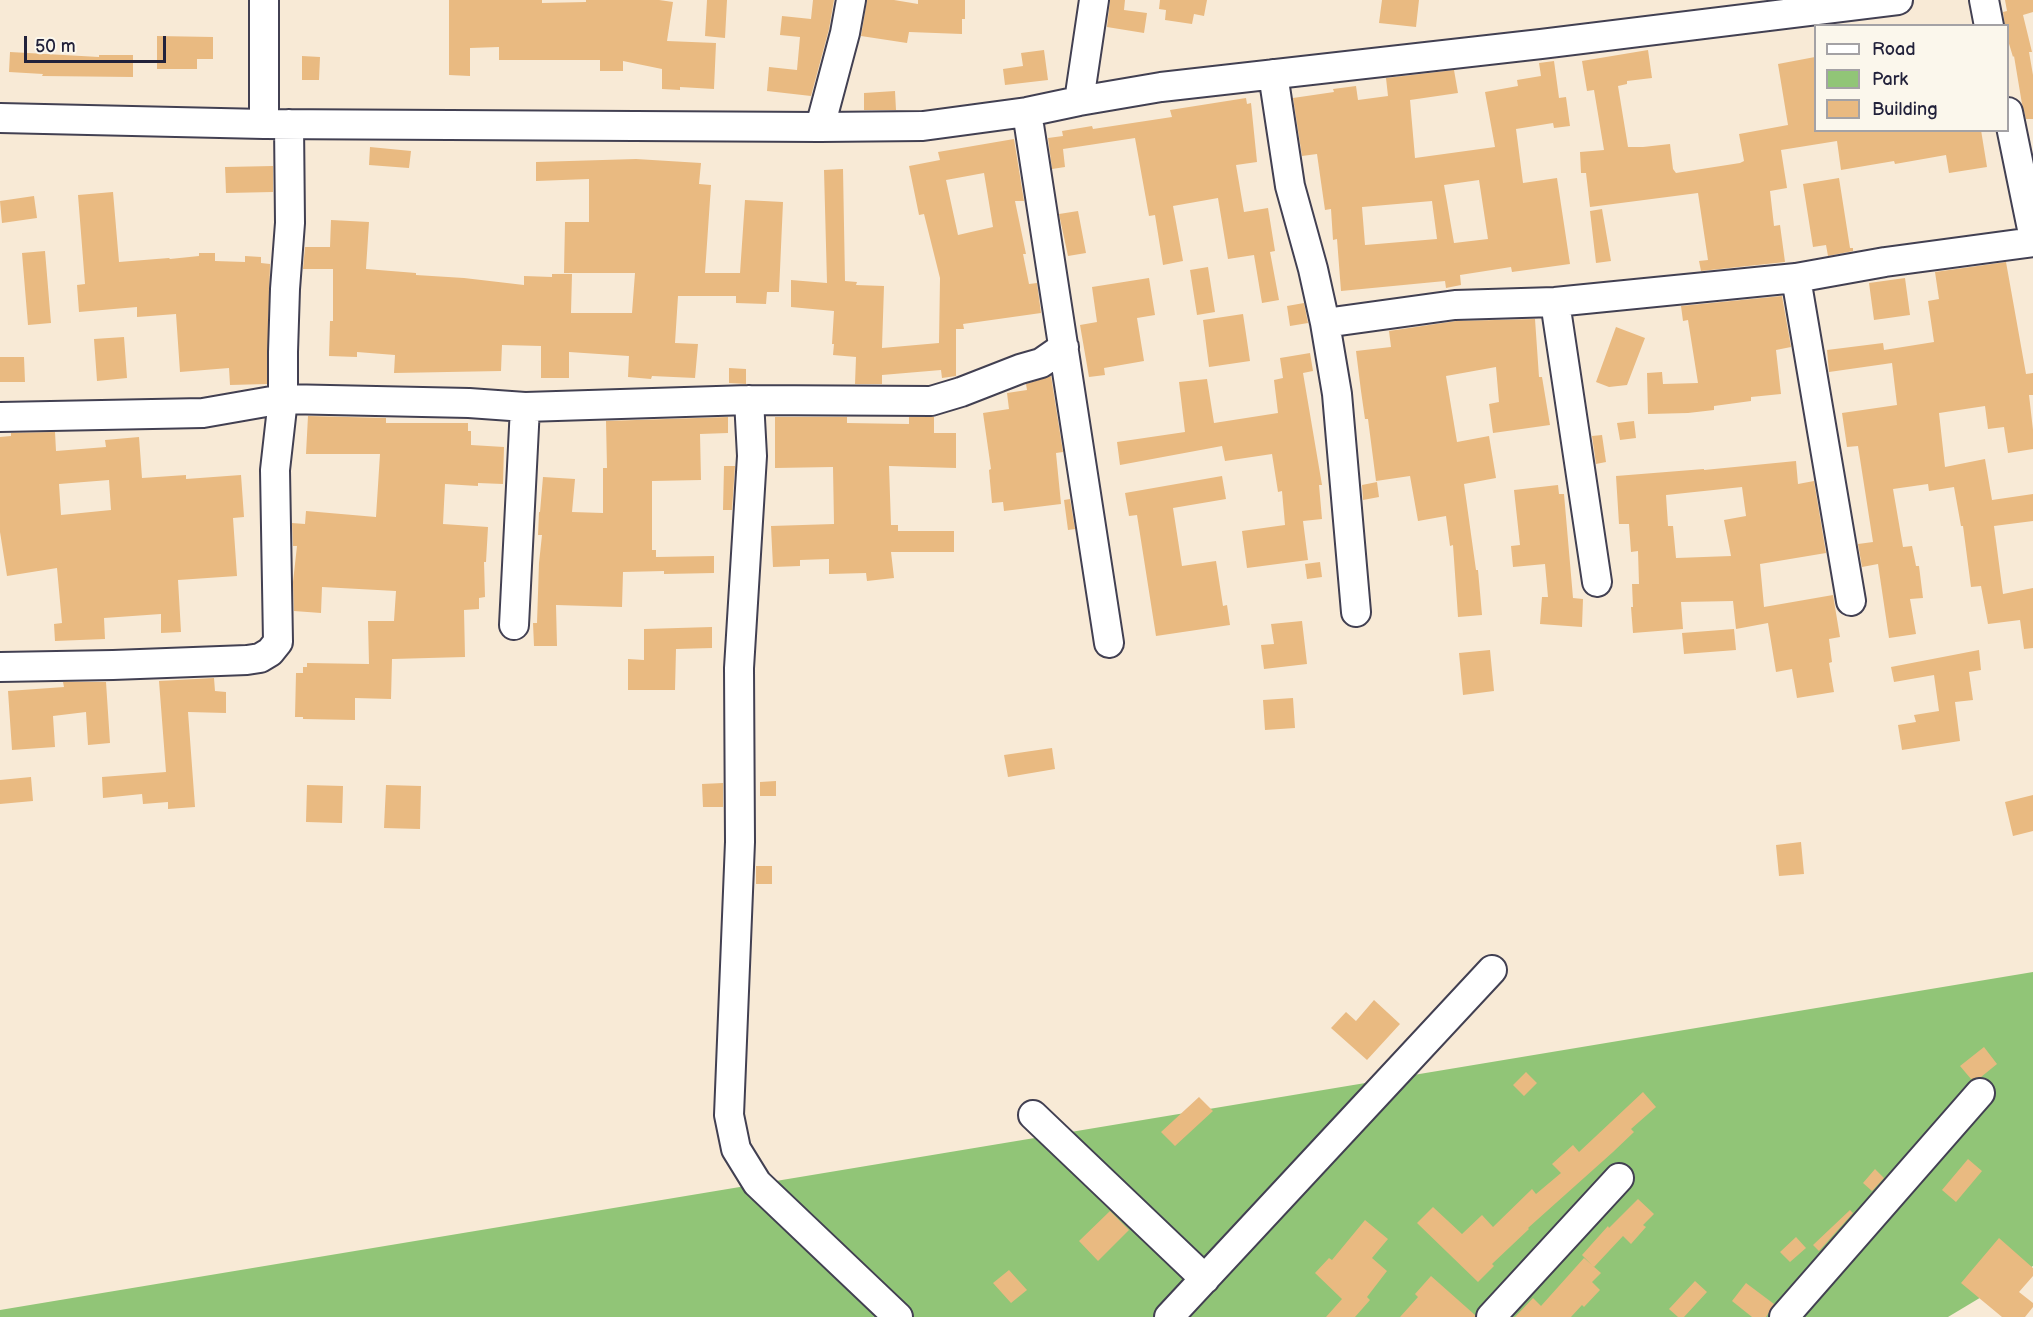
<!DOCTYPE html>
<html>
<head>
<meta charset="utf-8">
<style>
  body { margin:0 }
  #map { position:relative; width:2033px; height:1317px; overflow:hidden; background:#f8ead6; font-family:"Balsamiq Sans",sans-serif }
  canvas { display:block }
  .legend { position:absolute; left:1814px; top:24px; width:195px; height:108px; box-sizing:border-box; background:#fbf7ec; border:2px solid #a4a2a5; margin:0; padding:8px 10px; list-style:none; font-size:18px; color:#22223b }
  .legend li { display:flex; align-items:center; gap:12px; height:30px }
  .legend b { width:30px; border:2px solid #a4a2a5 }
  .scale { position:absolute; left:24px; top:36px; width:142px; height:27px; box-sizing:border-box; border:3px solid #22223b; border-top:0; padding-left:8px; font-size:18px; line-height:21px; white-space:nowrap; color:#22223b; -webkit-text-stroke:4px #fbf7ec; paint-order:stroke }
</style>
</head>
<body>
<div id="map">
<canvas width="2033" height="1317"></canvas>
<ul class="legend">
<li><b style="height:8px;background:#fff"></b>Road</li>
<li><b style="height:16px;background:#91c577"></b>Park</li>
<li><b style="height:16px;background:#e9ba81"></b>Building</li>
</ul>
<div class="scale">50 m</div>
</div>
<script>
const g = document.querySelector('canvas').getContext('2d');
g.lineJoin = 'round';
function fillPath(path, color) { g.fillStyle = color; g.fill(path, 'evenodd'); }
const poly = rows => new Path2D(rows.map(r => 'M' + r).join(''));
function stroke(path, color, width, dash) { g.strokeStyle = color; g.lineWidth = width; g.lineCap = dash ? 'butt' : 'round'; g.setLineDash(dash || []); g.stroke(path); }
const green = poly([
  [2033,972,2033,1266,1948,1317,0,1317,0,1310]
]);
const building = poly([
  [449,0,542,0,542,3,586,2,586,0,659,0,673,2,667,41,716,43,714,89,680,87,680,90,662,89,662,69,623,61,623,71,600,71,600,60,499,60,499,47,470,48,470,76,449,75],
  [707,0,727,0,725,38,705,36],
  [813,0,834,0,829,29,811,96,767,91,769,67,797,70,800,37,780,35,782,16,811,19],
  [867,0,894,0,918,4,918,0,965,0,965,19,962,19,962,34,909,32,907,43,861,36],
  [1110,0,1125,0,1124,10,1147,13,1144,33,1107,27],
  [1160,0,1207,0,1204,16,1194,14,1192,24,1165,20,1166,10,1159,9],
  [1382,0,1419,0,1416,27,1379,23],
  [2005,0,2033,0,2033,12,2023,15,2032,52,2029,52,2033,75,2033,119,2026,119,2022,104,2014,56,2013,57,2007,37,2007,26,2005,26,2003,12,2007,11],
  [157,36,213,37,213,59,197,59,197,69,157,69],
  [1044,50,1048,80,1005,85,1003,69,1023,66,1021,53],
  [1648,50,1652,78,1627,81,1627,84,1618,86,1628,147,1643,147,1670,144,1673,169,1676,173,1740,163,1744,161,1739,134,1788,125,1778,64,1815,57,1815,130,1981,130,1987,167,1949,173,1946,155,1895,164,1894,161,1841,170,1837,141,1781,150,1787,188,1770,191,1774,226,1780,225,1785,262,1701,271,1699,261,1708,260,1698,193,1590,207,1586,173,1581,173,1580,152,1604,150,1594,90,1587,91,1582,61],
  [10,52,99,57,99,55,133,55,133,77,42,76,43,74,9,72],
  [302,56,320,57,319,80,302,80],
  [1554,61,1559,98,1566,97,1570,126,1554,128,1553,123,1516,129,1523,183,1557,178,1570,264,1512,272,1511,267,1460,275,1461,285,1446,288,1445,281,1341,291,1337,239,1333,240,1331,209,1325,210,1317,154,1302,156,1293,98,1334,92,1333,89,1356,86,1358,100,1388,96,1386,78,1454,70,1458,93,1410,100,1415,158,1495,147,1485,92,1518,86,1517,80,1541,76,1539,63],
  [1479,180,1488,239,1454,243,1444,185],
  [1432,201,1437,239,1365,245,1362,207],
  [895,91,896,110,864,110,864,93],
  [1246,98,1247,104,1251,103,1257,162,1236,165,1244,212,1268,208,1275,251,1270,252,1279,300,1262,303,1254,255,1228,259,1218,198,1173,206,1183,261,1163,265,1155,215,1149,216,1135,138,1063,149,1065,167,1052,169,1048,138,1063,136,1062,131,1092,126,1093,129,1172,117,1170,110],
  [1014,139,1024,201,1015,201,1026,254,1023,254,1029,284,1037,283,1041,313,963,324,964,329,956,329,956,376,942,378,941,370,882,375,882,384,855,384,856,357,833,355,834,344,832,344,834,311,791,307,791,280,827,283,824,170,843,169,845,281,857,282,856,285,884,286,882,348,939,343,940,278,924,214,919,215,909,166,940,160,938,152],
  [984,173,993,227,958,235,946,180],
  [370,147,411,151,409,168,369,165],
  [636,159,701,163,699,184,711,185,705,273,740,273,745,200,783,202,779,292,767,292,766,304,736,303,736,296,678,296,675,343,698,344,695,378,652,376,651,379,628,377,629,356,569,352,569,378,541,378,541,346,502,345,501,371,394,373,395,355,357,352,357,357,329,356,330,321,333,321,333,269,303,269,305,247,330,247,331,220,369,222,366,269,416,273,416,275,464,278,524,285,524,276,552,277,552,274,572,274,571,313,632,313,635,273,564,273,565,222,589,222,589,179,536,181,536,162],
  [273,166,273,192,226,193,225,167],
  [1839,178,1850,248,1853,248,1853,251,1828,256,1826,245,1813,247,1803,184],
  [113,192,119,262,169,258,170,259,199,256,199,253,215,253,215,261,245,262,245,256,261,257,261,263,270,264,267,384,230,385,229,368,180,372,176,314,137,317,137,307,79,312,77,285,85,284,78,195],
  [34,196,37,218,2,223,0,201],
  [1602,209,1611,261,1596,263,1590,211],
  [1078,211,1086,253,1068,256,1059,214],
  [45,251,51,323,28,325,22,253],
  [2006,262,2026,374,2033,373,2033,395,2029,395,2033,430,2033,449,2008,453,2004,427,1988,429,1985,406,1939,413,1945,467,1985,459,1992,500,2033,494,2033,521,1994,526,2003,594,2033,588,2033,648,2024,649,2020,620,1988,624,1981,586,1971,587,1963,526,1961,526,1954,487,1929,491,1928,484,1893,489,1903,547,1912,546,1916,566,1919,566,1923,598,1910,599,1916,634,1889,638,1878,564,1862,567,1858,544,1873,542,1858,446,1847,447,1842,413,1897,405,1892,363,1829,372,1827,350,1883,343,1884,350,1934,342,1928,301,1939,299,1935,272],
  [1208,267,1215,312,1197,315,1190,270],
  [1149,278,1155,315,1137,318,1144,361,1104,368,1105,375,1089,377,1080,325,1097,322,1092,287],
  [1905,278,1910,315,1874,320,1869,283],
  [1782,296,1791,347,1776,350,1781,394,1751,397,1751,401,1714,406,1714,410,1688,413,1648,414,1647,373,1662,372,1663,384,1698,383,1688,320,1683,321,1681,306],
  [1304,303,1308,323,1290,326,1287,306],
  [1243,314,1250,361,1209,367,1203,320],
  [1535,319,1539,377,1542,377,1550,425,1493,433,1489,404,1499,402,1496,367,1446,376,1457,442,1489,436,1496,478,1464,484,1476,570,1478,570,1482,615,1458,617,1453,545,1450,546,1446,516,1418,521,1410,476,1376,481,1368,419,1365,419,1361,391,1356,351,1391,347,1389,331,1456,321],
  [1616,327,1645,338,1627,385,1609,387,1596,382],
  [124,337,127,378,97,381,94,339],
  [1310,353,1313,371,1303,373,1322,485,1319,485,1322,519,1303,521,1308,560,1247,568,1242,531,1285,525,1282,491,1278,492,1272,454,1225,461,1222,446,1120,465,1117,442,1185,432,1179,382,1207,379,1214,423,1278,413,1274,380,1283,378,1280,358],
  [0,357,24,357,25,382,0,382],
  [729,368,746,369,746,384,729,383],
  [1051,376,1063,452,1056,453,1061,504,1004,511,1003,502,992,503,989,470,991,469,983,413,1009,409,1007,393,1027,390,1026,384],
  [308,416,386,418,386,423,468,423,468,431,471,431,471,445,504,447,503,484,478,483,478,486,445,484,443,524,488,527,486,562,484,562,485,597,479,598,479,609,464,610,465,657,392,659,391,699,355,698,355,720,303,719,303,717,295,717,296,673,303,673,303,667,307,667,307,663,369,664,368,621,394,621,396,591,322,587,321,613,294,611,293,582,297,546,293,546,292,523,305,524,306,511,376,517,380,454,306,454],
  [728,417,728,433,700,434,701,480,652,481,652,550,656,550,656,557,714,556,714,573,664,574,664,571,623,572,622,607,556,605,557,646,534,646,533,623,537,623,539,563,542,535,538,535,539,512,540,512,543,477,575,479,572,512,603,513,603,468,607,468,606,421],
  [775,417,847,417,847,423,909,424,909,417,934,417,934,433,956,433,956,468,889,466,891,525,898,525,898,531,954,531,954,552,891,552,894,578,867,581,866,573,829,574,829,559,800,560,800,566,773,567,771,526,834,524,833,467,775,468],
  [1634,421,1636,438,1620,440,1617,423],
  [55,432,56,451,106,447,105,440,139,437,142,478,186,475,186,479,241,475,244,517,233,518,237,576,178,580,181,632,161,633,161,614,104,618,105,639,55,641,54,624,62,623,57,568,7,576,0,532,0,437,11,436,11,433],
  [109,480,111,510,61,515,59,484],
  [1602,435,1606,462,1596,464,1592,436],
  [1796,461,1798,484,1814,481,1826,553,1760,564,1764,607,1833,595,1840,637,1829,639,1832,662,1829,663,1834,692,1797,698,1792,669,1776,672,1768,623,1736,629,1733,601,1681,602,1683,629,1633,633,1631,607,1633,607,1632,584,1639,584,1638,551,1631,552,1629,524,1619,524,1616,476,1704,469,1704,470],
  [1742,487,1746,516,1724,520,1731,556,1676,558,1673,526,1668,526,1666,495],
  [724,466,735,466,732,510,723,510],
  [1222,476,1226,499,1173,508,1182,566,1216,561,1223,606,1227,605,1230,625,1156,636,1137,515,1129,516,1125,493],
  [1377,482,1379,497,1363,500,1362,485],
  [1558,485,1559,494,1564,494,1573,598,1583,599,1582,627,1540,624,1542,597,1548,597,1545,564,1513,567,1511,546,1520,545,1514,490],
  [1070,499,1075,529,1068,530,1064,500],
  [1320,562,1322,577,1307,579,1305,564],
  [1302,621,1307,664,1264,669,1261,645,1274,644,1271,624],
  [712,627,712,648,676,649,675,690,628,690,628,659,644,660,644,629],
  [1734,629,1736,650,1684,654,1682,633],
  [1490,650,1494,691,1463,695,1459,653],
  [1979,650,1981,670,1969,672,1973,700,1955,702,1960,741,1902,750,1898,725,1916,722,1914,715,1939,711,1934,675,1894,682,1891,667],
  [214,678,215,691,226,692,226,713,188,712,195,807,168,809,168,802,143,804,142,794,103,798,102,777,166,772,159,681],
  [63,682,106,682,110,743,88,745,86,712,53,716,55,747,12,750,8,691,64,687],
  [1293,698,1295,728,1265,730,1263,700],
  [1052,748,1055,769,1008,777,1004,755],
  [31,777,33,801,0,804,0,780],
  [776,781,776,796,760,796,760,782],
  [723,783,723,807,703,807,702,784],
  [307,785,343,786,342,823,306,822],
  [386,785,421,786,420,829,384,828],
  [2033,795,2033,831,2013,836,2005,802],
  [1801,842,1804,874,1779,876,1776,845],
  [756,866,772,866,772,884,756,884],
  [1374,1000,1400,1024,1367,1060,1331,1028,1346,1012,1356,1021],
  [1984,1047,1997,1064,1981,1077,1971,1079,1960,1066],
  [1526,1072,1537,1083,1524,1096,1513,1085],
  [1643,1092,1656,1107,1631,1129,1634,1132,1613,1152,1528,1228,1529,1229,1492,1264,1494,1266,1478,1282,1417,1223,1433,1207,1462,1234,1482,1215,1493,1227,1532,1189,1536,1194,1561,1173,1552,1164,1573,1145,1579,1152],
  [1199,1097,1213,1111,1175,1146,1161,1132],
  [1968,1159,1982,1171,1956,1202,1942,1190],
  [1875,1169,1884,1178,1872,1191,1863,1183],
  [1638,1199,1654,1214,1643,1225,1646,1227,1631,1244,1623,1236,1594,1267,1582,1255,1608,1226,1609,1228],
  [1850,1210,1853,1213,1819,1251,1813,1245],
  [1110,1211,1129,1230,1098,1261,1079,1241],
  [1365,1220,1388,1239,1372,1258,1387,1271,1367,1297,1370,1300,1355,1317,1326,1317,1342,1299,1315,1273,1329,1258,1332,1260],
  [1796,1237,1806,1248,1790,1262,1780,1252],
  [1999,1238,2033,1268,2033,1276,2019,1292,2033,1303,2033,1307,2025,1317,2002,1317,1961,1283],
  [1584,1258,1601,1273,1592,1282,1600,1290,1584,1307,1582,1305,1571,1317,1515,1317,1533,1298,1541,1306],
  [1009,1270,1027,1290,1011,1303,993,1283],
  [1431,1276,1475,1315,1475,1317,1400,1317,1418,1297,1415,1294],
  [1695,1281,1707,1292,1684,1317,1678,1317,1669,1309],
  [1746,1283,1774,1304,1766,1317,1752,1317,1732,1301]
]);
const minor = poly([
  [1984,0,1989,26],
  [1273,74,1290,186,1313,269,1325,323,1337,394,1356,612],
  [1079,101,1094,0],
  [1027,112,1109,643],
  [2008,112,2033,234],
  [0,118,264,124,820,127,923,126,1027,112,1079,101,1161,87,1541,44,1898,0],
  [264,124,264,0],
  [820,127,845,33,851,0],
  [1796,278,1851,601],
  [1555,302,1597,582],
  [1325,323,1455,305,1555,302,1796,278,1885,262,2033,242],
  [749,400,752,456,739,668,740,842,729,1115,736,1149,757,1183,898,1317],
  [0,417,203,413,283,399,469,403,525,407,749,400,931,401,961,392,1020,369,1041,363,1064,347],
  [514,625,525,407],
  [0,667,113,665,247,660,260,658,270,652,278,642,275,470,283,399,283,352,285,289,290,223,289,124],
  [1033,1115,1205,1279],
  [1169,1317,1492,970],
  [1491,1317,1619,1178],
  [1784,1317,1980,1093]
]);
fillPath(green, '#91c577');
fillPath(building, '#e9ba81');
stroke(minor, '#424052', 32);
stroke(minor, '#fff', 28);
</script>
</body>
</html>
